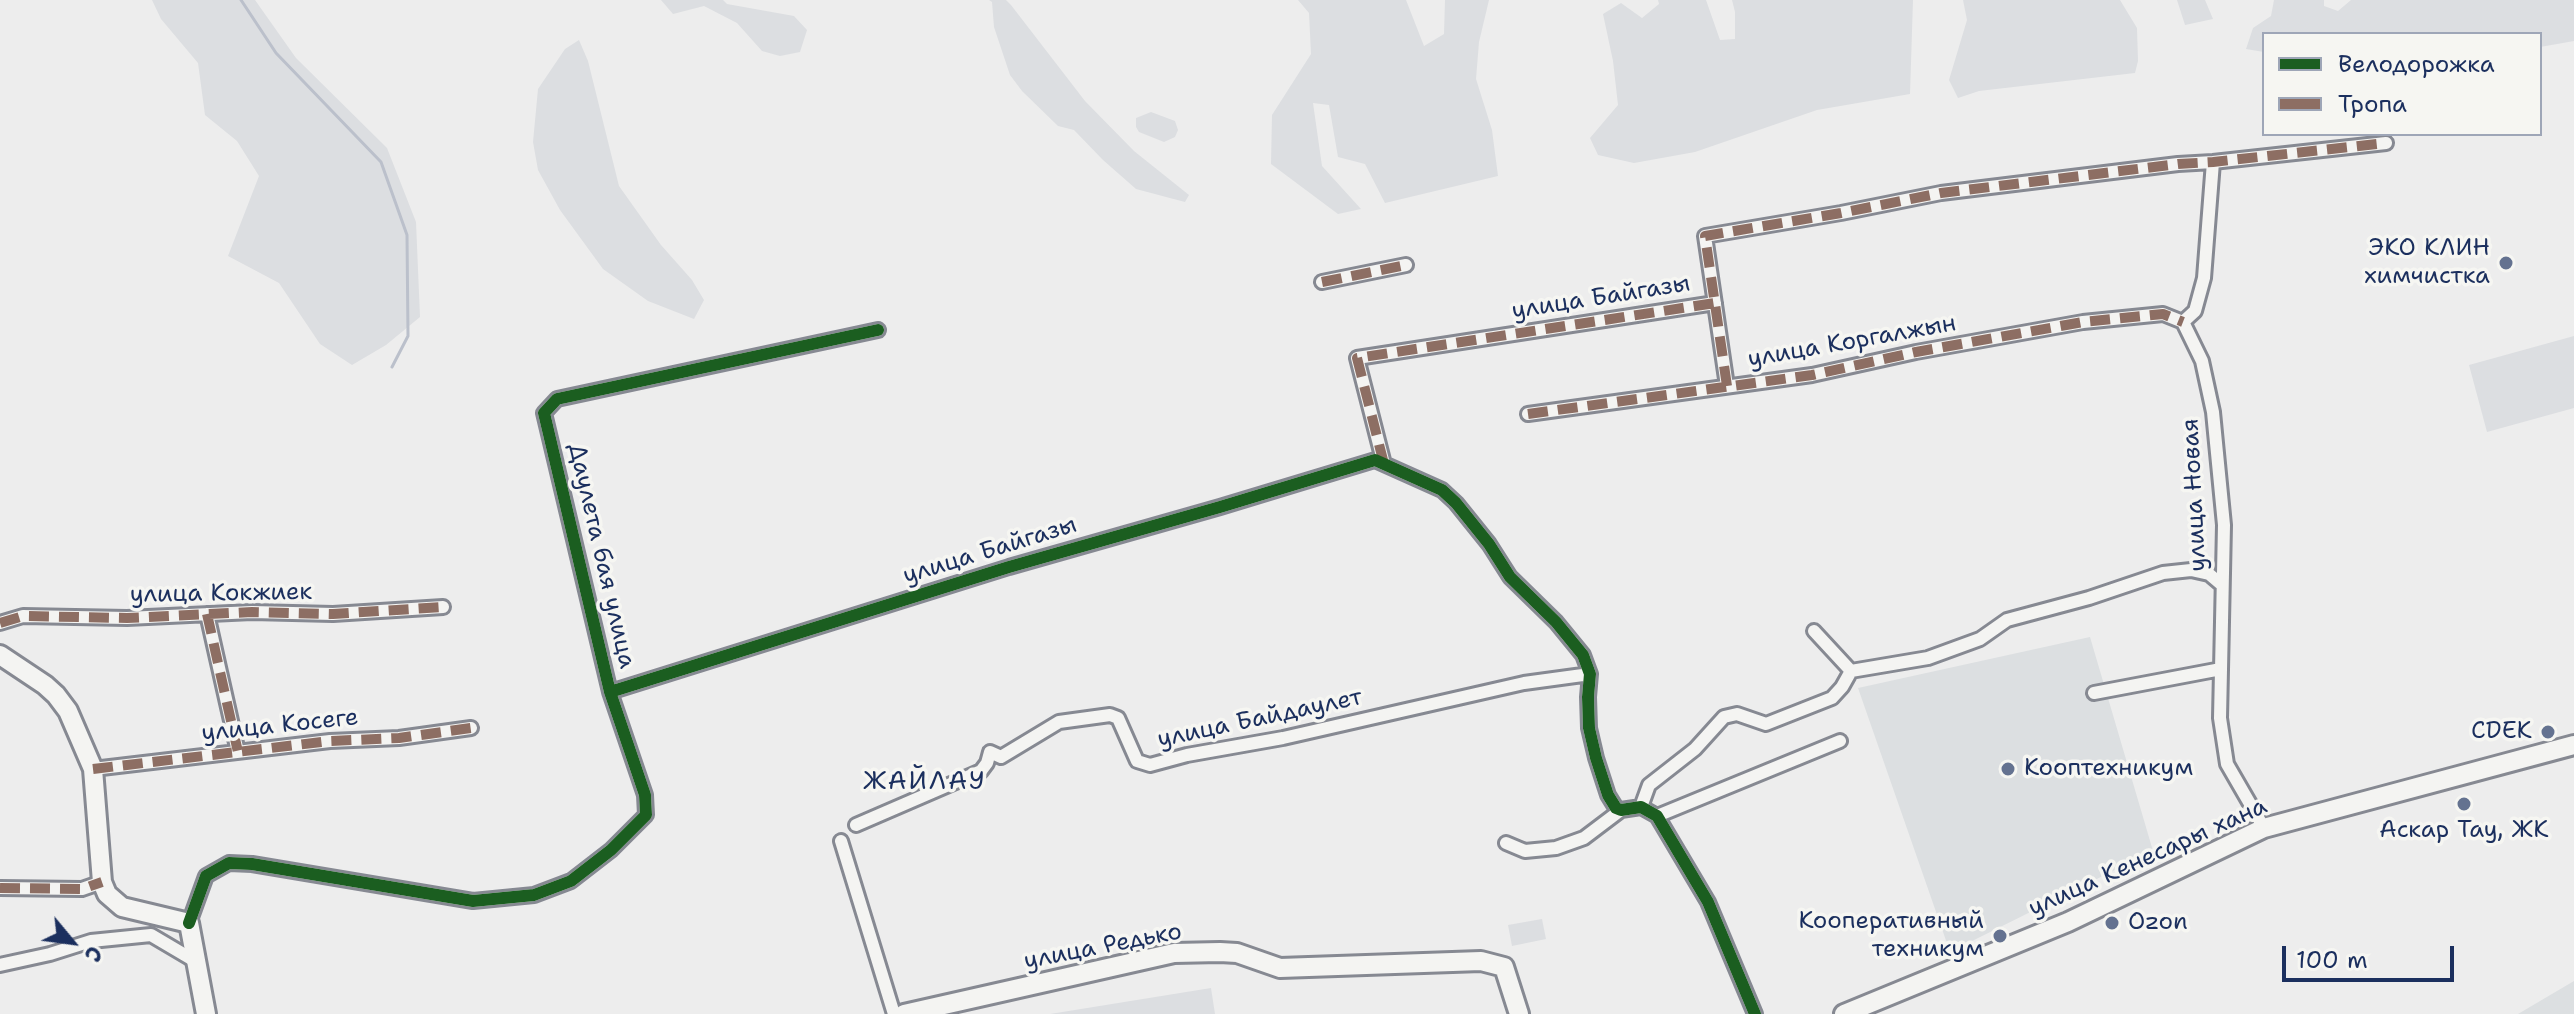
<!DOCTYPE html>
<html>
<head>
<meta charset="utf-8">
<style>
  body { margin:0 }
  #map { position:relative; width:2574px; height:1014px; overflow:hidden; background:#ededed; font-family:"Shantell Sans",sans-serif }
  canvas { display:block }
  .legend { position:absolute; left:2262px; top:32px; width:280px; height:104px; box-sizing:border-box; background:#f6f6f2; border:2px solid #9ea6b7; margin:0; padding:10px 14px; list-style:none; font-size:24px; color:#1b2f5e }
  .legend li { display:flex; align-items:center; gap:16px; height:40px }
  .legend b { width:40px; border:2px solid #9ea6b7 }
  .north { position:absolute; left:32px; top:902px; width:80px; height:80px; -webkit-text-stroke:6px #f6f6f2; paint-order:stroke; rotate:119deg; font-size:22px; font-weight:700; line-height:32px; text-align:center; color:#1b2f5e }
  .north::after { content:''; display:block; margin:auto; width:28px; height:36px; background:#1b2f5e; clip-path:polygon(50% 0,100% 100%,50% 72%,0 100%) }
  .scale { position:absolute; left:2282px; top:946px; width:172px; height:36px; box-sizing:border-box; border:4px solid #1b2f5e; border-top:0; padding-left:10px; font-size:24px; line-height:28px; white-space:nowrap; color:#1b2f5e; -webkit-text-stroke:6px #f6f6f2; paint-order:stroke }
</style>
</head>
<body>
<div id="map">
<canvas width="2574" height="1014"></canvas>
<ul class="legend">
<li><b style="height:10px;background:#1b5e20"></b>Велодорожка</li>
<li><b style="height:10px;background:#8d6e63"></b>Тропа</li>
</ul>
<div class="north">С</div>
<div class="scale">100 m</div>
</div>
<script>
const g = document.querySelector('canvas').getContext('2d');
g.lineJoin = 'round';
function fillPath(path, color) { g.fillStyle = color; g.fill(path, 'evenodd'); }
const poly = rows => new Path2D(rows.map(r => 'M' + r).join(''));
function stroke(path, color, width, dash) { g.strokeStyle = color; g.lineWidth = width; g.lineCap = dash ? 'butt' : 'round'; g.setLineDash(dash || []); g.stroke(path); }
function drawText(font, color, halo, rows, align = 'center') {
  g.font = font + ' "Shantell Sans",sans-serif'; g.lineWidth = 7; g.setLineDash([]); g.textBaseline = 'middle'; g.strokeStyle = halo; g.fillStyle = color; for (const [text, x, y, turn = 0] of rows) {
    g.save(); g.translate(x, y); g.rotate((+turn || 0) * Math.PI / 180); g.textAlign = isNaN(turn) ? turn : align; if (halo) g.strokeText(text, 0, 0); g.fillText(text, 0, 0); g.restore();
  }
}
const built = poly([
  [2090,637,2153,851,1950,952,1858,688],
  [2574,981,2574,1014,2518,1014]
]);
const green = poly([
  [152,0,255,0,296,58,387,148,416,222,420,317,386,345,352,365,320,344,279,283,228,256,259,176,237,141,205,115,198,63,161,19],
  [661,0,723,0,727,4,794,16,807,30,800,52,780,56,762,51,737,23,704,6,673,14],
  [989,0,1006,0,1011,5,1085,101,1134,151,1189,195,1185,202,1136,189,1103,160,1074,130,1058,126,1022,91,1010,75,994,27,992,2],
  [1298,0,1406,0,1424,46,1444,34,1445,0,1489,0,1479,42,1476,79,1492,130,1498,176,1385,203,1365,164,1338,157,1329,105,1313,103,1322,166,1361,209,1338,214,1271,164,1272,115,1311,54,1309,13],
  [1658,0,1706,0,1720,40,1735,39,1735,12,1732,0,1913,0,1910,94,1817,110,1695,152,1634,163,1598,155,1590,138,1618,105,1613,61,1603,14,1621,3,1642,18,1659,4],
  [1963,0,2120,0,2137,28,2138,61,2135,73,1979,91,1958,98,1949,80,1967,20],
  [2177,0,2205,0,2213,19,2185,25],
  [2274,0,2324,0,2324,6,2338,11,2351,0,2574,0,2574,41,2540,47,2540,34,2264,34,2264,52,2246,49,2253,28,2271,16],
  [579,40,588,61,619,186,661,245,692,280,704,300,694,319,648,301,603,269,560,210,538,170,533,142,538,89,565,49],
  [1151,112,1175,121,1178,130,1175,137,1164,142,1139,132,1136,127,1136,118],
  [2574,336,2574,408,2487,432,2469,365],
  [1542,919,1546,939,1512,946,1508,925],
  [1211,988,1215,1014,1050,1014]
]);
const stream = poly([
  [241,0,276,53,381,162,407,235,408,336,392,367]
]);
const street = poly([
  [2213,162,2204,278,2195,311,2183,322,2202,361,2213,412,2224,525,2220,718,2227,764,2264,828],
  [1322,282,1406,265],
  [1727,386,1705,236,1841,213,1941,193,2178,164,2213,162,2386,143],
  [1528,414,1812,375,1916,352,2083,322,2163,314,2183,322],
  [1384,464,1357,358,1715,303],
  [207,614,238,752],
  [0,623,23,616,127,618,252,612,333,614,443,607],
  [1814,631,1851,671,1928,658,1980,639,2007,620,2089,598,2163,573,2191,570,2209,574,2222,585],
  [610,692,1009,567,1220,507,1375,460,1442,490,1456,503,1489,544,1510,577,1556,622,1583,655,1590,674,1588,697,1589,728,1596,758,1608,795,1616,808,1621,810,1641,807,1657,816,1708,902,1755,1014],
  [2094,693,2221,669],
  [93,769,330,741,399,738,471,728],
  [1641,807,1649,785,1695,749,1724,717,1737,714,1766,724,1832,698,1842,687,1851,671],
  [1657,816,1840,741],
  [856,825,981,771,987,763,990,752,1001,757,1059,722,1110,715,1118,718,1137,761,1150,765,1187,755,1283,738,1524,683,1590,674],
  [841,841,894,1014],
  [1506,843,1525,851,1556,848,1584,838,1621,810],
  [0,888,82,889,102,882],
  [189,923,206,876,229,863,252,864,473,901,534,895,571,881,611,850,646,815,645,795,610,692,544,413,557,399,878,330],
  [0,965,50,954,91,941,151,935,195,961]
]);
const secondary = poly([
  [0,655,45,685,56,695,68,711,93,769,102,882,107,894,122,907,189,923,206,1014],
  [904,1014,1174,953,1220,952,1237,953,1280,968,1481,961,1504,967,1519,1014],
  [1844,1014,2068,922,2264,828,2574,745]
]);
const quiet = poly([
  [1322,282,1406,265],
  [1727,386,1705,236,1841,213,1941,193,2178,164,2213,162,2386,143],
  [1528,414,1812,375,1916,352,2083,322,2163,314,2183,322],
  [1384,464,1357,358,1715,303],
  [207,614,238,752],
  [0,623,23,616,127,618,252,612,333,614,443,607],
  [93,769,330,741,399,738,471,728],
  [0,888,82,889,102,882]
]);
const cycleway = poly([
  [610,692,1009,567,1220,507,1375,460,1442,490,1456,503,1489,544,1510,577,1556,622,1583,655,1590,674,1588,697,1589,728,1596,758,1608,795,1616,808,1621,810,1641,807,1657,816,1708,902,1755,1014],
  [189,923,206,876,229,863,252,864,473,901,534,895,571,881,611,850,646,815,645,795,610,692,544,413,557,399,878,330]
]);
const markers = [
  [2506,263,8,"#647290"],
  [2548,732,8,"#647290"],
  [2008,769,8,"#647290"],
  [2464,804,8,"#647290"],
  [2112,923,8,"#647290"],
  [2000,936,8,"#647290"]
];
const poiNames = [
  ["ЭКО КЛИН",2490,249],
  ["химчистка",2490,277],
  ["CDEK",2532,732],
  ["Кооптехникум",2024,769,"left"],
  ["Аскар Тау, ЖК",2464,831,"center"],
  ["Кооперативный",1984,922],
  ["техникум",1984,950],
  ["Ozon",2128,923,"left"]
];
const streetNames = [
  ["улица Байгазы",1601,298,-9],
  ["улица Коргалжын",1852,342,-10],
  ["улица Новая",2195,495,-93],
  ["улица Байгазы",990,551,-17],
  ["Даулета бая улица",601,556,77],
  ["улица Кокжиек",221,594,-1],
  ["улица Байдаулет",1260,719,-12],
  ["улица Косеге",280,726,-6],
  ["улица Кенесары хана",2148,858,-24],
  ["улица Редько",1103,947,-11]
];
const neighbourhoodNames = [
  ["ЖАЙЛАУ",925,782]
];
fillPath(built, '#dcdfe1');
fillPath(green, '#dcdee1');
stroke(stream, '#bbc0cb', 3);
stroke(street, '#868992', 18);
stroke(secondary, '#868992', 24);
stroke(street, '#f4f4f2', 12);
stroke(secondary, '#f4f4f2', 18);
stroke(quiet, '#8d6e63', 10, [20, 10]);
stroke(cycleway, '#1b5e20', 12);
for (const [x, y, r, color] of markers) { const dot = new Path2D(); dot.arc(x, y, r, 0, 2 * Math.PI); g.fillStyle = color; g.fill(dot); stroke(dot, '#f6f6f2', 3); }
drawText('24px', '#1b2f5e', '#f6f6f2', poiNames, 'right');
drawText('24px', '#1b2f5e', '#f6f6f2', streetNames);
g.letterSpacing = '2px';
drawText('26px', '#1b2f5e', '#f6f6f2', neighbourhoodNames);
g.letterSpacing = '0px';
</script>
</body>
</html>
